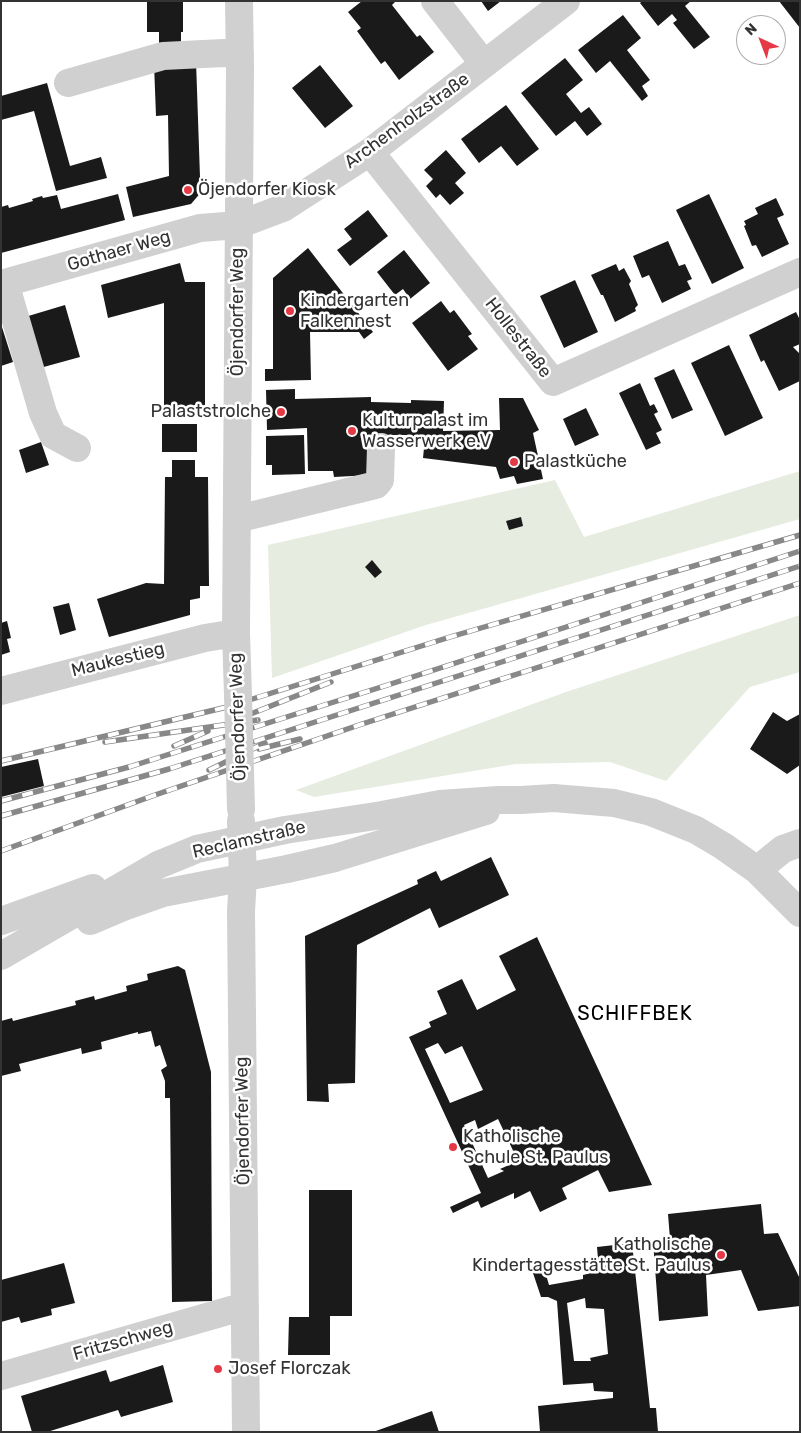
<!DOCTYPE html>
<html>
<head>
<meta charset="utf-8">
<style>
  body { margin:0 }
  #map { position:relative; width:801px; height:1433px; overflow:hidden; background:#fff; font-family:Rubik,sans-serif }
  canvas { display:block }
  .frame { position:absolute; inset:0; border:2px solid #333; pointer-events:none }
  .north { position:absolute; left:736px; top:15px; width:50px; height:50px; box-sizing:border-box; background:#fff; border:1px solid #adadad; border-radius:50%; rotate:317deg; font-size:14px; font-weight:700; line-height:20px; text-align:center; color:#333 }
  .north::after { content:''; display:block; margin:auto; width:18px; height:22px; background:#e63946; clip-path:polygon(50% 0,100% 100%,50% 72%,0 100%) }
</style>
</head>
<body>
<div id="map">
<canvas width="801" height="1433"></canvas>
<div class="frame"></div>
<div class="north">N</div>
</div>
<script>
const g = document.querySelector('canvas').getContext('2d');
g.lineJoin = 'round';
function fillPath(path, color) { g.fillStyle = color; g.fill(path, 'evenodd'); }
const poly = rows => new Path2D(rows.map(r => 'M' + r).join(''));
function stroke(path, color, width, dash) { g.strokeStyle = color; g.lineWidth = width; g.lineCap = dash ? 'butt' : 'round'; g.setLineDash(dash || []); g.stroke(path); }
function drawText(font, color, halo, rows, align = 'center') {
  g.font = font + ' Rubik,sans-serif'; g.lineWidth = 5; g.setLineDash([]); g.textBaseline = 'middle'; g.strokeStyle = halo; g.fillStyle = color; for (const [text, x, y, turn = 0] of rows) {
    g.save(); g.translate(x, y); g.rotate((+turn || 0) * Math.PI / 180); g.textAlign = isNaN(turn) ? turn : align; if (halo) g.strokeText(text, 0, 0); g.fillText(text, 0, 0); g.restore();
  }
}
const green = poly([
  [800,471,800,519,426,625,272,678,268,545,555,480,584,537],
  [800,615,800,672,750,687,666,781,610,762,516,764,314,797,296,790,566,692]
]);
const building = poly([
  [147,1,183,1,183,32,181,32,181,44,159,44,159,32,147,32],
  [362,1,396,1,392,5,417,37,420,35,434,52,399,80,385,61,381,64,357,31,361,28,348,12],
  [481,1,501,1,488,11],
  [642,1,691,1,685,6,710,37,694,49,673,23,677,20,672,14,658,26,640,3],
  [779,1,800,1,800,28],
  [623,15,641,38,627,50,650,80,642,86,648,96,642,101,610,61,596,73,578,50],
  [565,58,583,80,566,94,581,113,589,107,602,124,587,136,575,121,556,136,521,93],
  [196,61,200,177,203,177,203,190,191,204,133,217,126,187,169,176,168,115,156,116,154,64],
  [320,65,353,106,325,128,292,88],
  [47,83,70,166,101,157,107,178,56,191,34,111,1,120,1,96],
  [506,105,539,149,517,166,501,146,479,163,461,139],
  [446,150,466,173,455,183,464,193,450,205,440,194,436,198,426,186,433,179,424,170],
  [118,194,125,220,1,253,1,207,8,205,9,208,33,201,32,199,42,196,43,198,57,195,61,209],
  [709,194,744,268,712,284,676,210],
  [776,198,784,215,777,218,789,244,762,257,756,245,752,246,744,226,746,225,744,221,758,214,755,208],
  [368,210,388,236,350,266,337,250,352,239,344,229],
  [668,241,679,266,685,264,692,279,687,281,691,289,662,303,649,275,642,278,633,256],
  [308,248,373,332,364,339,359,332,310,332,311,380,265,381,265,369,273,369,273,278],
  [404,250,430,283,410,299,403,289,395,295,377,272],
  [180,263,185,282,205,282,205,409,164,409,164,303,108,318,101,285],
  [616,264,619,271,624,268,631,281,629,284,638,305,635,308,636,311,615,322,603,295,601,295,591,275],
  [575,280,598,332,564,348,540,296],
  [441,301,450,313,454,310,472,334,468,336,478,349,448,371,412,323],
  [65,305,80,357,40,368,25,317],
  [796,312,800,320,800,344,793,347,800,354,800,381,779,391,764,360,761,362,749,335],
  [1,324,13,362,1,366],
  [729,345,763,418,725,436,691,363],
  [674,369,693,410,672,419,654,378],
  [640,383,650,406,654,404,658,412,654,414,662,430,656,433,661,443,646,450,619,393],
  [295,389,295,399,371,397,371,402,411,403,411,400,444,401,443,431,500,430,499,398,523,398,539,430,533,433,543,479,517,484,514,476,500,479,496,467,423,458,425,438,409,437,409,435,371,435,371,475,334,477,333,471,308,471,307,428,267,430,266,390],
  [586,408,599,435,575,446,563,419],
  [162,424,197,424,197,452,162,452],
  [304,435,305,474,272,475,272,465,266,465,266,436],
  [41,442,49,465,26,473,19,450],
  [172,460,195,460,195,477,208,477,209,586,200,586,200,598,190,600,190,615,109,637,97,599,146,583,164,584,165,477,172,477],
  [521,517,523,526,509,530,506,521],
  [372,560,382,572,375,578,365,567],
  [69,603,76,630,60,635,53,607],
  [7,621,11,638,7,639,10,652,1,655,1,623],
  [773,712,787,721,800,714,800,765,787,774,750,749],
  [38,759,44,786,1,797,1,767],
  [491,857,509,895,439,928,430,908,357,945,355,1083,328,1084,329,1102,307,1101,305,936,418,884,417,880,436,871,441,881],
  [537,937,652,1185,609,1192,598,1170,562,1188,567,1199,540,1212,530,1191,514,1199,514,1193,481,1208,478,1201,453,1213,450,1207,481,1193,409,1037,431,1027,429,1022,447,1014,437,991,462,979,477,1010,516,990,499,956],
  [438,1043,445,1054,462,1046,483,1090,450,1103,425,1049],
  [498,1119,518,1161,500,1169,504,1171,488,1178,464,1125,475,1120,478,1129],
  [178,966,185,970,211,1072,212,1301,172,1302,170,1098,165,1098,165,1081,161,1070,167,1066,160,1045,155,1047,151,1031,138,1034,138,1032,101,1042,102,1049,82,1054,81,1048,19,1064,21,1071,1,1076,1,1021,12,1018,13,1021,76,1005,75,1001,94,996,95,1000,127,991,126,986,148,980,147,974],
  [309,1190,352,1190,352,1316,330,1316,330,1355,288,1355,289,1317,309,1317],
  [761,1204,764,1234,778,1233,800,1279,800,1306,758,1311,741,1270,706,1275,708,1316,659,1321,653,1241,670,1239,668,1214],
  [632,1243,650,1408,656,1408,658,1432,540,1432,538,1406,613,1398,613,1392,594,1391,593,1383,563,1385,557,1301,548,1297,541,1297,533,1273,544,1268,549,1285,583,1279,583,1275,599,1271,597,1247],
  [585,1298,586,1308,604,1309,608,1354,590,1358,591,1361,574,1361,567,1303],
  [64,1263,75,1303,51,1309,52,1315,21,1323,19,1317,1,1322,1,1280],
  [163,1365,173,1402,121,1417,118,1410,47,1432,32,1432,21,1396,106,1370,110,1382],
  [432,1411,439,1432,373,1432]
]);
const minor = poly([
  [435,1,484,64],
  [68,83,163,56,224,53,240,54],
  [370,152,553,382,800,272],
  [5,283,43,413,53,435,77,448],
  [1,284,200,228,238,225,283,208,370,152,566,1],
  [237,519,376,485,380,480,381,447],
  [1,691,205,638,236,633],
  [238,695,236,633,240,67,239,1],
  [241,821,243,878,241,911,246,1432],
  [757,870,783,849,800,843],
  [1,921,93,888],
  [90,921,123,907,163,893,287,869,335,858,486,811],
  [1,956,158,865,197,849,285,830,382,815,440,804,498,800,521,800,554,798,614,803,651,812,696,830,723,846,757,870,800,913],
  [1,1376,245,1306]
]);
const rail = poly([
  [238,719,331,682],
  [105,742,258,720],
  [174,746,208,731],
  [259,749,300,739],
  [1,761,227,707,450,637,800,535],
  [209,770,265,743],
  [1,801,129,767,397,682,800,551],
  [1,816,169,769,800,566],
  [1,851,155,795,359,725,800,583]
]);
const minorBridge = poly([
  [238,695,241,809]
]);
const markers = [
  [188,190,5,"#e63946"],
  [290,311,5,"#e63946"],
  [281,412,5,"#e63946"],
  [352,431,5,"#e63946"],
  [514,462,5,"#e63946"],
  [453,1147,5,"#e63946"],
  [721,1255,5,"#e63946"],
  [218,1369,5,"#e63946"]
];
const streetNames = [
  ["Archenholzstraße",407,121,-36],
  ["Gothaer Weg",119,251,-16],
  ["Öjendorfer Weg",238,312,-90],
  ["Hollestraße",518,338,52],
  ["Maukestieg",118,660,-14],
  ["Öjendorfer Weg",238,717,-92],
  ["Reclamstraße",249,840,-13],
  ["Öjendorfer Weg",243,1121,-91],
  ["Fritzschweg",123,1341,-16]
];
const poiNames = [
  ["Öjendorfer Kiosk",198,190],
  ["Kindergarten",300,301],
  ["Falkennest",300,322],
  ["Palaststrolche",271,412,"right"],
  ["Kulturpalast im",362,421],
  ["Wasserwerk e.V",362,442],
  ["Palastküche",524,462],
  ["Katholische",463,1137],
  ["Schule St. Paulus",463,1158],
  ["Katholische",711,1245,"right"],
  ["Kindertagesstätte St. Paulus",711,1266,"right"],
  ["Josef Florczak",228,1369]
];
const quarterNames = [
  ["SCHIFFBEK",635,1014]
];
fillPath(green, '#e6ecdf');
fillPath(building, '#1a1a1a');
stroke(minor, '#d0d0d0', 28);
stroke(rail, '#888', 5.5);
stroke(rail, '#fff', 4, [11]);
stroke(minorBridge, '#d0d0d0', 28);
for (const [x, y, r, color] of markers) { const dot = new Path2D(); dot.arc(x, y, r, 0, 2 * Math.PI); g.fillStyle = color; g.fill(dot); stroke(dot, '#fff', 2); }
drawText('18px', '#333', '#fff', streetNames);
drawText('18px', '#333', '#fff', poiNames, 'left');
g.letterSpacing = '1px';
drawText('20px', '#000', '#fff', quarterNames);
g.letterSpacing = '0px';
</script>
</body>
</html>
